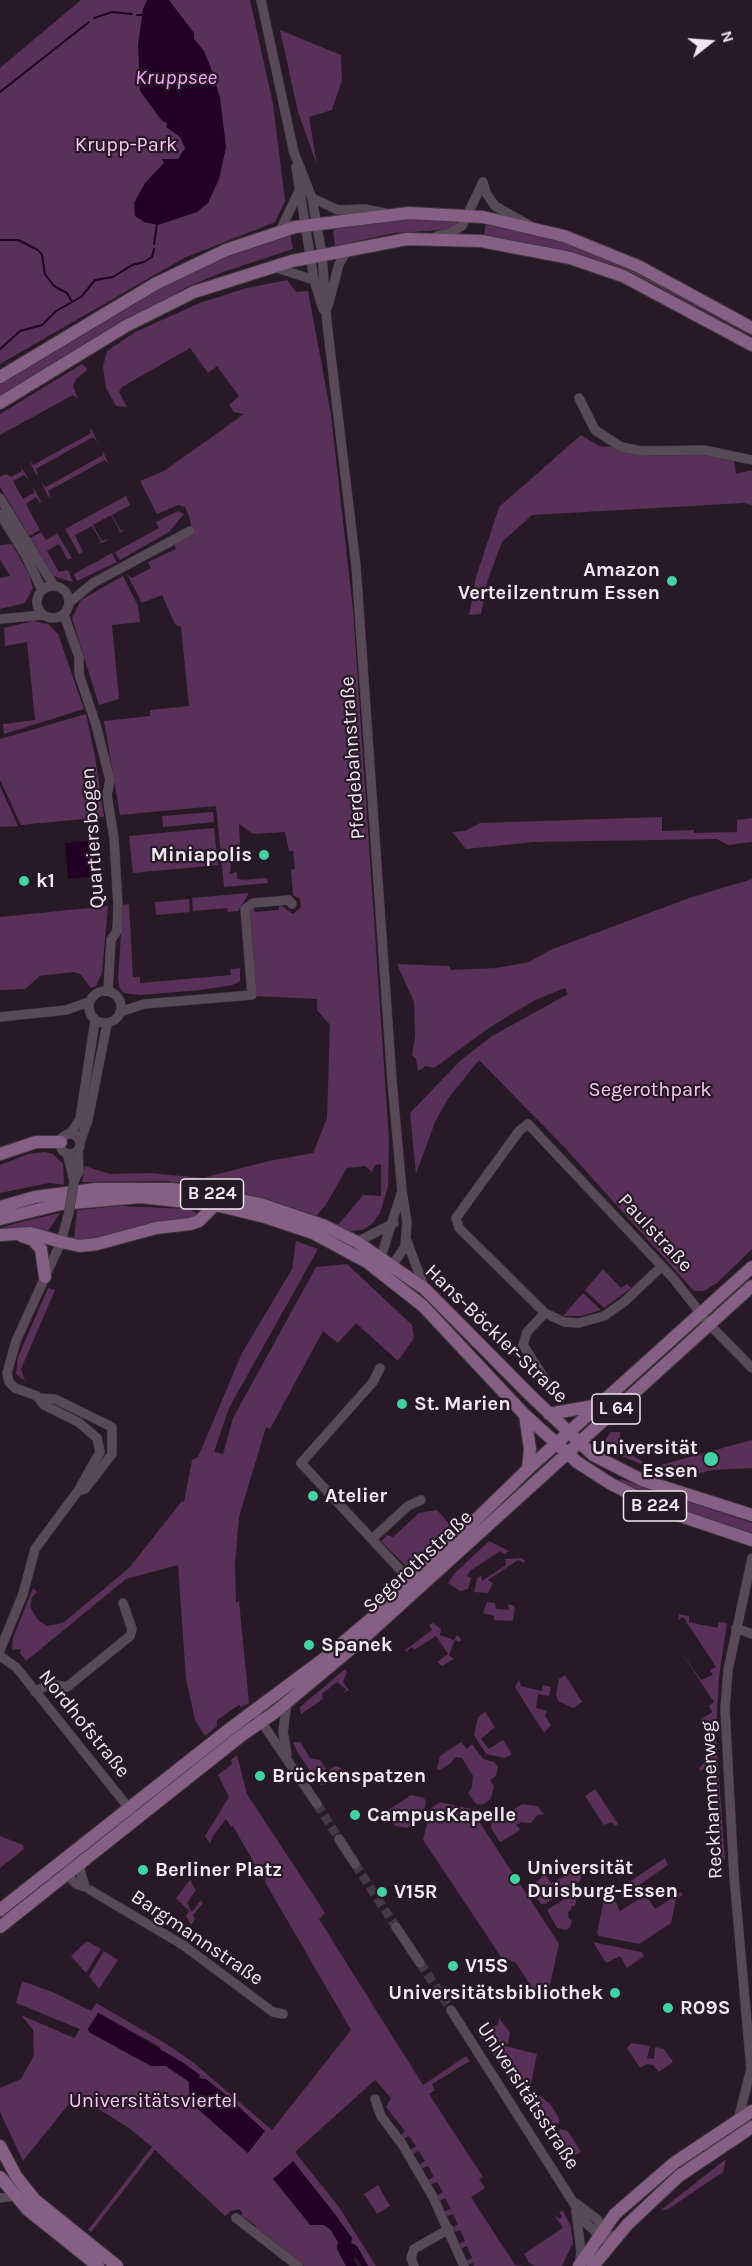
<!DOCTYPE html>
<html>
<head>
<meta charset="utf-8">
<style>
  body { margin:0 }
  #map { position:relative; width:752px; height:2266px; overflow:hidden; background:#271926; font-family:Karla,sans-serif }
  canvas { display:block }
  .north { position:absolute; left:680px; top:12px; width:60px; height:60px; -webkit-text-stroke:4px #271926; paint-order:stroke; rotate:73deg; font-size:16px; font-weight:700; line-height:24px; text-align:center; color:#f0e7f0 }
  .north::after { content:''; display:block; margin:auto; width:21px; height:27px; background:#f0e7f0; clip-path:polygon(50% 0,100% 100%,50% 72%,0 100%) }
</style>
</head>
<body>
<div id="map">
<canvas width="752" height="2266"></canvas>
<div class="north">N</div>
</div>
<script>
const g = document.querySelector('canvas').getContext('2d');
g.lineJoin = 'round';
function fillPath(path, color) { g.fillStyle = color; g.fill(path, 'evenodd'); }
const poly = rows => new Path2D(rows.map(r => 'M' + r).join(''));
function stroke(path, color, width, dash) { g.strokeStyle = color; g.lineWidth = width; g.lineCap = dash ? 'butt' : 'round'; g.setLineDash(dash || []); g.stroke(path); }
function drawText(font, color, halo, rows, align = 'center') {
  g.font = font + ' Karla,sans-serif'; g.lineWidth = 4.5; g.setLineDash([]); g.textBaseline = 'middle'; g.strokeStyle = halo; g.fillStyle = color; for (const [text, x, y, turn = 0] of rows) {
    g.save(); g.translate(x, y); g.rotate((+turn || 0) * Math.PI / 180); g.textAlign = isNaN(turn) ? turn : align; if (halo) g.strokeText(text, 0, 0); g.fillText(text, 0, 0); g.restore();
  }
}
const green = poly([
  [81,0,250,0,273,104,285,201,275,222,184,258,0,364,0,68],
  [280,30,341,55,342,80,332,110,309,117,317,165,298,112],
  [427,217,461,221,453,227,444,230,394,233,335,246,333,231,339,227],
  [486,222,534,232,618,261,752,333,752,336,625,269,559,251,484,236],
  [290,233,293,249,223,272,185,288,0,397,0,384,117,311,210,261],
  [287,280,296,292,308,291,331,415,353,610,389,1140,388,1187,380,1213,372,1224,362,1230,350,1231,338,1225,363,1195,381,1196,381,1164,375,1165,372,1172,365,1166,347,1168,325,1206,316,1216,264,1198,206,1186,166,1181,82,1182,85,1166,110,1174,149,1173,203,1178,269,1161,313,1153,327,1118,330,1025,317,1010,317,999,255,996,248,912,254,907,255,912,279,910,279,904,293,914,301,907,300,899,293,895,291,870,295,869,293,851,289,851,285,832,253,834,239,824,240,842,238,853,240,860,231,859,230,874,237,872,237,878,241,880,267,878,268,883,224,887,216,806,120,815,104,721,150,716,150,710,189,706,181,627,175,624,162,595,142,603,127,574,132,578,151,568,148,562,176,549,173,542,192,531,189,516,185,507,178,505,157,514,140,481,164,471,244,414,234,412,229,405,239,396,217,366,208,373,190,348,122,387,119,392,127,407,116,406,106,388,103,367,107,351,135,332,202,302,247,288],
  [82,364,87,368,86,371,76,379,73,386,78,399,73,395,0,435,0,414],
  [90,427,98,442,93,437,36,469,38,475,36,474,29,460,33,465,91,433],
  [581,435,599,446,712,454,734,459,736,474,752,470,752,505,744,503,532,515,502,542,488,579,481,614,469,615,476,577,499,507],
  [102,449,109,465,105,460,48,491,51,497,48,496,41,482,46,487,103,455],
  [20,465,29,480,24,475,13,481,23,499,34,493,33,487,41,501,40,503,36,497,26,504,40,530,29,536,0,487,0,477,6,474,11,477,22,471],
  [126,496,130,505,112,515,121,531,127,529,115,535,120,532,111,515,93,525,102,541,108,539,106,541,96,545,101,542,92,526,75,535,83,552,89,549,79,554,65,529],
  [178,511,184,514,169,532,120,560,115,552,159,528,156,522],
  [54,528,72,558,68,560,59,544,47,551,59,572,68,570,73,582,53,576,30,538,41,532,46,540,57,534],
  [12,544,29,574,33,588,25,603,0,609,0,578,10,576,0,560,0,545],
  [112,553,117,562,77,581,74,574],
  [123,576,138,606,140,622,112,625,119,699,99,705,72,618,81,600],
  [33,621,48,624,58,634,84,709,4,734,3,724,35,720,27,642,5,646,4,628],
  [86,714,95,756,104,817,21,825,0,780,0,739],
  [0,786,18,826,0,827],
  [213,812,214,822,163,827,162,816],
  [662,817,662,831,694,830,694,833,737,832,737,820,752,818,752,842,728,845,717,839,534,842,466,849,452,832,465,831,480,823],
  [214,828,218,865,133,873,129,836],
  [752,879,752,1249,717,1283,704,1291,694,1291,565,1148,479,1060,447,1100,435,1122,416,1174,410,1113,461,1060,492,1036,568,994,565,988,535,1000,489,1028,434,1068,426,1066,418,1071,416,1059,412,1055,415,1036,414,1002,397,964,449,966,451,970,496,968,529,962,550,950,689,898],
  [249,893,238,911,228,912,227,908,193,911,192,898],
  [189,899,190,912,156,915,155,902],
  [129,904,133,977,140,977,140,983,231,975,230,969,240,968,240,981,233,985,200,990,140,995,124,993,119,987,118,979,123,905],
  [108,906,102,973,96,986,91,988,80,974,74,972,40,976,25,989,0,990,0,917],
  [45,1152,53,1154,63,1164,64,1185,49,1183,0,1193,0,1165,28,1154],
  [118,1206,190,1209,198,1214,192,1219,93,1241,74,1238,77,1210],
  [60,1213,46,1234,0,1231,0,1228,25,1221],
  [296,1241,318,1249,229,1408,214,1452,223,1454,233,1418,316,1267,347,1264,412,1325,414,1338,398,1361,356,1323,338,1343,323,1331,270,1429,266,1427,239,1517,235,1564,236,1603,239,1601,249,1703,241,1707,239,1705,217,1720,217,1726,205,1736,195,1720,186,1679,178,1565,126,1579,26,1661,20,1653,21,1649,12,1650,13,1638,33,1588,37,1592,32,1597,30,1607,38,1620,47,1626,63,1623,129,1568,182,1501,184,1502,192,1460,198,1457,242,1353,292,1269],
  [603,1269,621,1288,627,1284,631,1288,604,1308,585,1290],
  [48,1288,55,1290,21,1369,25,1381,16,1374,18,1357],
  [583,1293,601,1310,581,1316,563,1316],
  [611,1432,620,1432,620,1446,631,1446,631,1455,653,1467,752,1440,752,1468,712,1470,677,1479,607,1450,604,1441],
  [620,1479,752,1523,752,1535,675,1509,618,1482],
  [437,1510,450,1525,449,1529,407,1567,381,1541,387,1535,393,1537,419,1513],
  [489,1541,509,1551,505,1554,500,1551,470,1571,467,1576,471,1578,468,1589,460,1591,448,1583,454,1574],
  [505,1559,522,1558,525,1561,524,1563,518,1560,488,1580,493,1583,488,1593,474,1592,477,1579,481,1575,482,1581,506,1565],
  [487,1602,495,1603,496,1609,509,1610,508,1604,515,1606,513,1621,494,1620,494,1616,483,1613],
  [679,1614,689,1616,689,1622,717,1628,719,1622,727,1623,719,1677,716,1736,725,1861,715,1845,715,1841,720,1837,707,1816,715,1810,713,1806,715,1795,707,1782,712,1778,706,1768,700,1771,699,1768,710,1757,712,1752,709,1745,714,1742,700,1720,712,1712,709,1706,714,1702,681,1652,701,1680,713,1675,710,1670,716,1667,683,1617,678,1620],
  [433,1623,441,1629,440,1635,454,1640,457,1635,461,1639,460,1642,455,1640,449,1655,454,1659,442,1666,437,1662,448,1654,436,1636,414,1650,412,1647,407,1651,408,1654,405,1650,432,1630,429,1625],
  [345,1669,347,1672,343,1682,349,1690,344,1693,346,1689,337,1682,322,1694,323,1699,301,1714,300,1707],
  [565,1675,582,1702,573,1708,558,1701,556,1695,559,1679],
  [519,1680,521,1686,542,1691,543,1685,551,1687,549,1696,538,1694,536,1708,547,1711,545,1716,551,1725,544,1733,515,1687],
  [485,1712,495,1727,481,1739,489,1749,503,1740,512,1754,505,1758,486,1754,474,1735,478,1717],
  [293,1742,300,1742,310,1758,320,1760,327,1771,335,1766,341,1768,339,1775,323,1785,319,1784,298,1753],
  [461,1742,467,1749,472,1744,483,1759,494,1762,498,1767,496,1776,490,1780,494,1786,491,1799,482,1805,476,1804,468,1793,472,1787,473,1776,462,1758,455,1757,451,1763,440,1770,437,1769,440,1756],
  [237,1755,247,1794,325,1913,319,1919,423,2085,466,2056,470,2061,432,2084,435,2090,429,2094,483,2177,479,2179,485,2188,471,2197,515,2265,525,2266,474,2266,473,2263,466,2265,465,2261,472,2258,467,2246,460,2249,458,2244,465,2241,460,2230,454,2232,452,2228,458,2225,453,2214,447,2216,444,2212,451,2209,445,2198,439,2201,437,2196,443,2192,437,2182,430,2185,428,2180,434,2177,428,2166,421,2169,419,2165,425,2161,419,2151,412,2154,410,2150,416,2146,409,2136,402,2140,400,2136,405,2131,386,2107,391,2098,375,2080,295,2152,339,2207,376,2266,368,2266,357,2246,351,2243,352,2238,334,2213,293,2162,274,2180,310,2225,324,2225,330,2229,338,2241,337,2249,346,2266,304,2266,256,2229,256,2226,245,2218,241,2218,242,2212,239,2209,231,2211,225,2216,155,2150,91,2232,88,2230,152,2147,129,2128,76,2095,23,2161,0,2112,0,2088,21,2079,34,2055,33,2030,21,2015,74,2038,80,2029,16,2003,22,1981,55,1993,91,2011,96,2003,165,2043,194,2063,272,2130,351,2030,265,1882,266,1877,263,1879,233,1826,231,1827,226,1819,213,1836,210,1844,205,1836,229,1797,218,1775,232,1764,231,1760],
  [99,2013,160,2047,161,2052,201,2079,206,2079,241,2109,248,2153,190,2102,189,2081,166,2066,161,2064,151,2066,89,2032],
  [595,1789,618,1824,615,1826,612,1822,604,1825,585,1796],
  [411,1795,424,1798,426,1802,422,1819,407,1828,395,1826,388,1814,388,1810],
  [440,1802,471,1809,559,1944,548,1994,534,1991,516,1963,501,1957,423,1840,431,1808],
  [522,1804,537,1806,544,1814,537,1815,531,1823,521,1822,516,1825,520,1829,516,1833,500,1842,491,1828,494,1814,504,1816],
  [0,1836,23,1845,24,1849,0,1868],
  [665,1858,668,1865,639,1885,655,1909,681,1892,683,1895,676,1899,671,1923,639,1944,599,1936,597,1933,604,1899,612,1894,620,1911,639,1899,626,1884],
  [579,1869,582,1873,580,1881,545,1904,541,1904,530,1888,545,1874,551,1883],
  [190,1880,196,1890,187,1903,192,1912,201,1900,203,1903,193,1915,195,1919,191,1925,186,1916,189,1911,176,1898],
  [571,1895,577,1896,575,1906,571,1906,572,1909,568,1912,569,1919,572,1920,570,1927,566,1930,557,1928,547,1910],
  [87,1941,101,1949,86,1973,71,1956],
  [593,1942,641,1952,644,1956,627,1968,620,1956,606,1963],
  [104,1951,118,1960,99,1989,89,1976],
  [499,2018,510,2033,508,2044,495,2041,487,2044,479,2036,498,2024],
  [631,2043,650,2046,647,2058,654,2059,655,2047,664,2049,673,2062,659,2072,653,2065,647,2064,640,2068,627,2048],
  [502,2045,537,2054,528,2099,524,2101,492,2052],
  [536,2092,551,2105,559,2118,559,2123,550,2128,547,2128,533,2106],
  [561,2129,568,2131,581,2152,576,2155,558,2150,552,2138,554,2132],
  [726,2159,723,2172,667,2210,661,2210],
  [378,2185,390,2206,377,2214,364,2194],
  [563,2211,571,2227,573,2243,562,2266,535,2266,529,2263,524,2254,563,2228,554,2215,560,2219,562,2217,559,2212]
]);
const water = poly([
  [147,0,169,0,194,33,194,39,204,51,212,71,220,98,226,147,219,179,208,203,197,212,158,225,144,222,135,216,134,203,145,183,164,163,162,159,178,159,185,148,180,137,166,127,167,123,162,121,140,91,138,45,143,9],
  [95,840,99,876,68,879,65,843],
  [98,2013,182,2062,200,2075,199,2078,206,2079,226,2095,265,2131,248,2153,190,2102,189,2082,166,2066,151,2066,89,2032,88,2029],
  [293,2161,334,2213,352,2238,351,2243,357,2246,368,2266,362,2266,356,2257,353,2259,357,2266,346,2266,337,2249,338,2242,330,2229,324,2225,311,2225,273,2179]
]);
const stream = poly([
  [137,15,142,15],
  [94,18,112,12,132,14],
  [0,92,89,22],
  [0,240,18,240,38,250,42,255,45,274,54,286,67,293,72,302],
  [154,244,157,224],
  [0,349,20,331,42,325,56,311,81,297,95,280,113,277,132,265,144,262,152,257,154,249]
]);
const minorTunnel = poly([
  [317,1804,339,1839],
  [355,1864,396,1927],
  [420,1963,451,2010]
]);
const minor = poly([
  [261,0,294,153],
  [293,150,312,198,322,254,327,323,356,566,392,1081,402,1191,407,1222,405,1247,388,1271],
  [296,167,314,280,323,309],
  [483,182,486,193,495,206,529,225],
  [312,198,338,210,365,209,385,213],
  [280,231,299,191],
  [437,236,450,233,462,226,483,182],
  [274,267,314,280],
  [328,306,339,264,348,249],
  [579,398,595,430,621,447,641,451,704,450,752,460],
  [0,498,54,586],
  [0,514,26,556,42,590],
  '37 602a16 16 0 1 1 32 0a16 16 0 1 1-32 0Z',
  [70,602,93,583,190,531],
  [64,615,79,657,79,674,96,725,110,780,107,795,114,838,118,906,117,931,111,940,108,991],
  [0,619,43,615],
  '89 1007a16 16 0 1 1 32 0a16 16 0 1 1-32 0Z',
  [120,1012,144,1004,252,995,245,909,253,903,289,900,292,904],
  [0,1017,66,1010,89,1002],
  [70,1134,80,1119,95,1021],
  '60 1144a10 10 0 1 1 20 0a10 10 0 1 1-20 0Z',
  [80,1142,88,1120,107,1024],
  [67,1153,74,1181],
  [74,1181,79,1171,78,1151],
  [407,1241,424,1287],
  [357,1242,394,1223],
  [379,1263,401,1194],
  [662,1266,624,1302,604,1316,579,1323,564,1322,545,1313,459,1228,456,1218,519,1131,528,1124,673,1278,709,1324,752,1368],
  [545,1313,527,1332,523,1345,553,1392],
  [380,1368,373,1382,301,1463,406,1576,410,1589],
  [38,1398,55,1399,112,1427,112,1454,85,1489,78,1491],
  [372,1539,408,1506,421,1500],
  [736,1628,752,1634],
  [0,1650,23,1594,35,1549,78,1491,100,1452,97,1438,78,1422,44,1405,37,1396,15,1388,9,1382,7,1373,16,1341,61,1242,69,1212],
  [0,1656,16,1667,132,1812],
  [35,1692,50,1684,67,1687,130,1636,132,1629,123,1603],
  [287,1702,283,1732,287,1754],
  [254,1711,317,1804],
  [339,1839,355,1864],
  [68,1857,67,1874,76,1884,85,1887],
  [82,1862,80,1870,85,1887],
  [90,1890,183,1945,273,2012,283,2014],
  [396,1927,420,1963],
  [451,2010,587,2224,603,2239,619,2234],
  [375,2099,381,2116,402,2144,433,2197,464,2266],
  [738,2120,751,2069,734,1876,725,1709,728,1670,752,1558],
  [0,2198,14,2196],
  [577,2204,597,2219,606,2234],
  [576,2211,581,2251,579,2266],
  [236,2218,298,2266],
  [414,2266,411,2258,414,2249,449,2229]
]);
const major = poly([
  [0,377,155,284,226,250,295,227,409,213,483,217,564,236,638,266,752,328],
  [0,403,126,326,194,292,292,261,407,239,481,241,570,258,623,276,752,345],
  [0,1154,36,1142,61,1142],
  [0,1207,35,1197,96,1189,172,1189,218,1195,260,1204,325,1226,357,1242,425,1289,530,1395,593,1455,642,1480,752,1515],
  [0,1219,61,1204,140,1197,215,1205,265,1217,313,1233,367,1262,423,1306,525,1415,577,1462,611,1484,666,1511,752,1540],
  [0,1235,31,1233,61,1242,80,1246,97,1244,156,1228,190,1224,199,1221,215,1205],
  [22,1236,33,1240,41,1249,45,1277],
  [549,1414,599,1405],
  [525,1415,530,1449,528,1469],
  [0,1910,232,1727,322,1660,392,1601,528,1469,752,1267],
  [0,1927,242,1735,274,1713,358,1643,752,1286],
  [0,2146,16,2176,35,2200,117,2266],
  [0,2177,28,2210,98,2266],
  [579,2266,615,2214,674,2163,752,2111],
  [593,2266,627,2225,679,2176,752,2127]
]);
const minorBridge = poly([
  [69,1212,74,1181]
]);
const markers = [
  [672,581,6,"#3fd4a2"],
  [264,855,6,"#3fd4a2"],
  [24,881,6,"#3fd4a2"],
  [402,1404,6,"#3fd4a2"],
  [711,1459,8,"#3fd4a2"],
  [313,1496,6,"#3fd4a2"],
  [309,1645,6,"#3fd4a2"],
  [260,1776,6,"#3fd4a2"],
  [355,1815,6,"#3fd4a2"],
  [143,1870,6,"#3fd4a2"],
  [515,1879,6,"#3fd4a2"],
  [382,1892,6,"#3fd4a2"],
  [453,1966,6,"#3fd4a2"],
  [615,1993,6,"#3fd4a2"],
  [668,2008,6,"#3fd4a2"]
];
const shields = [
  [212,1194,63],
  [616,1409,48],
  [655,1506,63]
];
const shieldNames = [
  ["B 224",212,1194],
  ["L 64",616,1409],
  ["B 224",655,1506]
];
const parkNames = [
  ["Krupp-Park",126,145],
  ["Segerothpark",650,1090],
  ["Universitätsviertel",153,2101]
];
const poiNames = [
  ["Amazon",660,570,"right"],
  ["Verteilzentrum Essen",660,593,"right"],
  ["Miniapolis",252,855,"right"],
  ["k1",36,881],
  ["St. Marien",414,1404],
  ["Universität",698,1448,"right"],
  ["Essen",698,1471,"right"],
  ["Atelier",325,1496],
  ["Spanek",321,1645],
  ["Brückenspatzen",272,1776],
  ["CampusKapelle",367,1815],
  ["Universität",527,1868],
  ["Duisburg-Essen",527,1891],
  ["Berliner Platz",155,1870],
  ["V15R",394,1892],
  ["V15S",465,1966],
  ["Universitätsbibliothek",603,1993,"right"],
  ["R09S",680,2008]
];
const streetNames = [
  ["Pferdebahnstraße",353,758,-94],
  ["Quartiersbogen",93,838,-94],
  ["Paulstraße",655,1233,47],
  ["Hans-Böckler-Straße",496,1334,44],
  ["Segerothstraße",418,1562,-43],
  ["Nordhofstraße",84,1724,51],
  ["Reckhammerweg",712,1800,-93],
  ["Bargmannstraße",197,1938,34],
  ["Universitätsstraße",528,2096,57]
];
const waterNames = [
  ["Kruppsee",176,78]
];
fillPath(green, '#583058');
fillPath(water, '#220023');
stroke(stream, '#220023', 2);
stroke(minorTunnel, '#453844', 9, [9, 4.5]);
stroke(minor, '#403740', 10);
stroke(major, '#403740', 14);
stroke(minor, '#584957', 9);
stroke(major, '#865f85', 12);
stroke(minorBridge, '#403740', 10, []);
stroke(minorBridge, '#584957', 9);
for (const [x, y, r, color] of markers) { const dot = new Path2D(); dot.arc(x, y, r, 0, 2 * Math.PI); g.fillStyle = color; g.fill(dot); stroke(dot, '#271926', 2); }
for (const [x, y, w] of shields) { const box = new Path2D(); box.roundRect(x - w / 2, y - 15, w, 30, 4.5); g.fillStyle = '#271926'; g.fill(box); stroke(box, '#f0e7f0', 1.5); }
drawText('bold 18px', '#f0e7f0', null, shieldNames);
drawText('20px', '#f7c6f6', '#271926', parkNames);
drawText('bold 20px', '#f0e7f0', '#271926', poiNames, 'left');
drawText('20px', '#f0e7f0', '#271926', streetNames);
drawText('italic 21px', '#f6a4f4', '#271926', waterNames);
</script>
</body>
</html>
